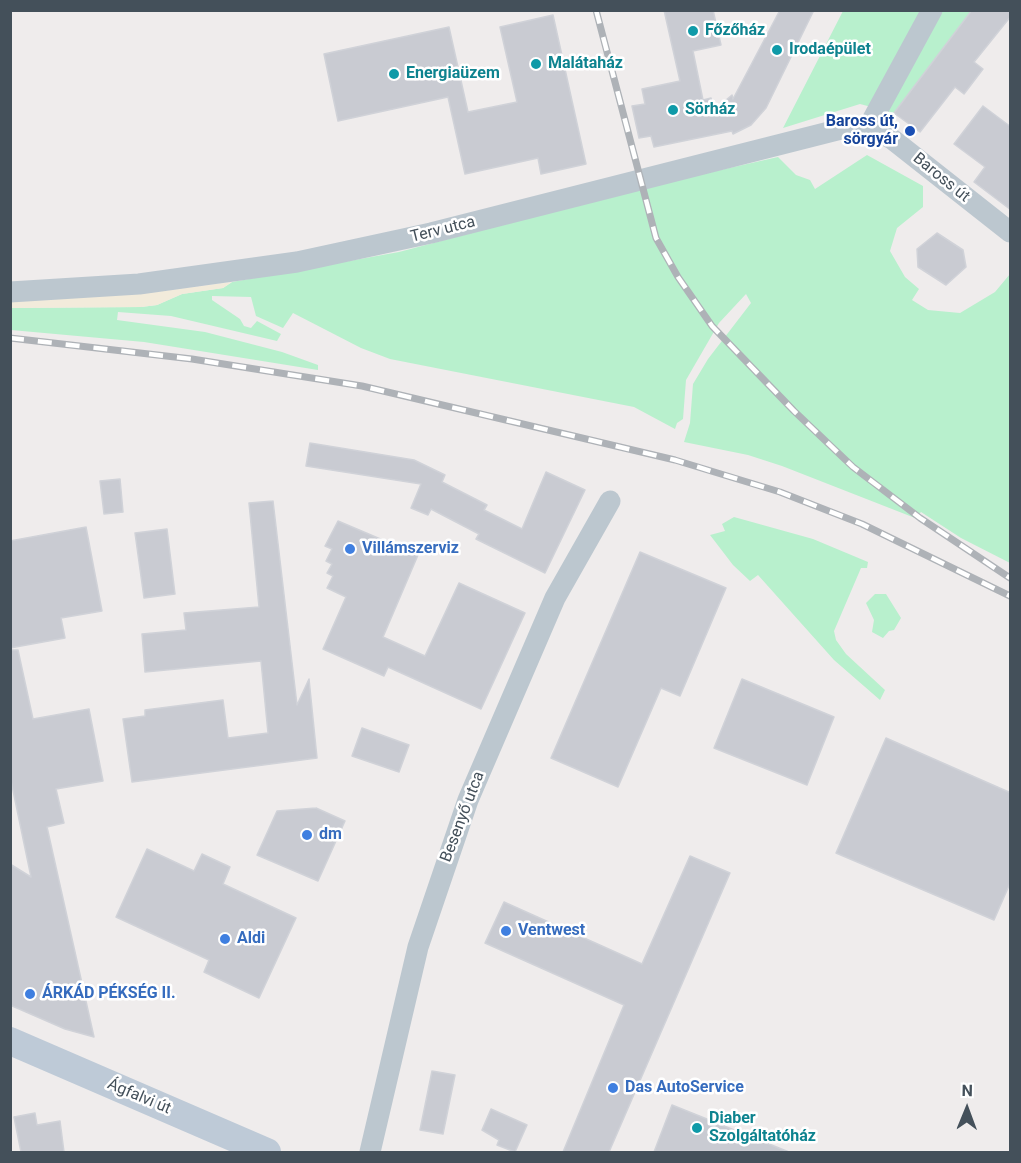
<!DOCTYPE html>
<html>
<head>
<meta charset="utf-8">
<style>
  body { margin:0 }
  #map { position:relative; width:1021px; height:1163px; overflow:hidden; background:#efecec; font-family:Roboto,sans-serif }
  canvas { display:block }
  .frame { position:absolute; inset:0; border:12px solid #44505a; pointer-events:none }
  .north { position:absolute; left:937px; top:1079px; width:60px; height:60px; -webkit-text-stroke:4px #fff; paint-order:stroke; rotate:1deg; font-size:16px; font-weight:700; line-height:24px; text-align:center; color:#44505a }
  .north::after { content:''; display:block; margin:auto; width:21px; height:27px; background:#44505a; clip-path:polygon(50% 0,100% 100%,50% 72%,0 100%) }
</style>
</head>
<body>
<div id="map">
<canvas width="1021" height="1163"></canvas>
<div class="frame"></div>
<div class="north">N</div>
</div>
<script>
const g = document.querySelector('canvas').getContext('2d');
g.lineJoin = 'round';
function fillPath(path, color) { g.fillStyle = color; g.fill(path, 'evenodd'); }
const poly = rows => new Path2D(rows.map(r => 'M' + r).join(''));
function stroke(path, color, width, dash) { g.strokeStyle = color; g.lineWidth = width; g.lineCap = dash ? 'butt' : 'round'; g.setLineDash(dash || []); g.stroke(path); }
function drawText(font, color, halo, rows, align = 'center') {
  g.font = font + ' Roboto,sans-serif'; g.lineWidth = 5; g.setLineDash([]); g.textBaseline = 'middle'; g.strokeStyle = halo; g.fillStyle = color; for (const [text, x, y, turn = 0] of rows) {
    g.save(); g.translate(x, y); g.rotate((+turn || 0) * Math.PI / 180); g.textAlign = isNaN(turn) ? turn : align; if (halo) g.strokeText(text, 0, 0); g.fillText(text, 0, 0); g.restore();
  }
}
const green = poly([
  [843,11,972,11,894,113,860,104,783,128],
  [867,155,923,186,923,207,897,228,890,251,905,277,919,289,912,300,928,310,960,313,995,292,1010,274,1010,563,961,538,921,512,915,518,782,466,748,455,684,442,690,423,693,384,708,359,751,303,746,294,719,323,686,380,683,419,677,423,675,429,634,407,390,359,361,348,293,313,283,328,256,316,251,297,212,296,212,300,240,319,244,326,251,328,257,321,281,334,277,341,171,316,118,312,117,320,205,332,282,352,318,365,318,370,144,342,11,330,10,308,141,307,157,305,182,294,223,288,232,282,399,252,654,185,778,157,796,175,810,180,815,189],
  [734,517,813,539,868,562,867,568,861,568,834,631,836,640,846,654,885,690,880,700,834,660,758,575,750,581,733,565,710,535,725,531,722,524],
  [875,594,886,594,901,618,894,630,889,631,883,638,872,632,874,620,866,603]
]);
const sand = poly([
  [232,282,223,288,182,294,157,305,141,307,11,308,10,300,138,294]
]);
const building = poly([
  [664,10,713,10,721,45,693,51,703,100,711,98,714,110,732,95,733,99,780,10,814,10,766,108,751,125,733,134,732,131,654,147,651,136,639,138,632,106,645,104,642,89,680,81,664,10],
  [972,10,1011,10,1011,16,974,62,983,69,964,94,955,87,920,132,894,113,972,10],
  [553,15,586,164,541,174,538,158,465,174,448,97,338,121,324,54,449,27,468,112,517,102,500,27,553,15],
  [983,106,1011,127,1011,210,974,182,985,167,954,144,983,106],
  [937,233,963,250,966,267,946,285,918,267,917,249,937,233],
  [310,443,414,460,445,475,442,482,487,505,484,510,522,529,546,472,585,490,545,573,476,539,479,534,431,509,428,515,411,508,421,484,306,466,310,443],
  [120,479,123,512,104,514,100,481,120,479],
  [273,501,297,705,309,679,317,758,132,782,123,719,145,716,145,710,223,700,228,738,268,733,261,661,145,672,142,634,186,630,184,613,259,607,249,503,273,501],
  [338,521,418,555,383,637,425,656,459,583,525,613,481,709,388,667,384,676,323,649,346,597,327,588,333,576,327,573,332,564,326,561,332,549,325,546,338,521],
  [86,527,102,611,61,618,65,638,10,648,10,541,86,527],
  [167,529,175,594,144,598,135,533,167,529],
  [640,552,726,588,680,696,661,688,618,787,551,758,640,552],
  [10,650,18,650,33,719,89,709,103,781,56,789,64,823,47,827,94,1037,65,1029,10,1005,10,864,31,877,10,776,10,650],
  [742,679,834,717,807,785,714,748,742,679],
  [362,728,409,745,399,772,352,756,362,728],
  [886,738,1011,793,1011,881,994,920,836,853,886,738],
  [316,808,345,821,318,881,257,855,277,811,316,808],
  [147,849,194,871,202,854,230,867,223,884,296,918,259,998,204,972,209,960,116,917,147,849],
  [690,856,730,873,609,1152,563,1152,624,1005,485,943,504,902,642,964,690,856],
  [432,1071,455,1075,443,1134,420,1130,432,1071],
  [672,1105,789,1152,654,1152,672,1105],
  [491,1109,527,1125,515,1152,497,1145,499,1140,482,1130,491,1109],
  [35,1113,37,1125,60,1121,64,1152,21,1152,14,1117,35,1113]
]);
const street = poly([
  [869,126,892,139,1010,232],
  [869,126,932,10],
  [10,292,139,284,297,262,431,233,841,129,869,126],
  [370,1152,418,947,468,800,555,598,610,501]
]);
const secondary = poly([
  [10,1041,267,1152]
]);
const rail = poly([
  [596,10,656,238,678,277,712,326,794,411,853,467,920,518,1010,578],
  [10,338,192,359,362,386,675,460,780,492,862,524,1010,596]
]);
const markers = [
  [693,31,6,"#0f9aa8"],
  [777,50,6,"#0f9aa8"],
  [536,64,6,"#0f9aa8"],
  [394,74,6,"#0f9aa8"],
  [673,110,6,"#0f9aa8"],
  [910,131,6,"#1a4fb4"],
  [350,549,6,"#3f7fe0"],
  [307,835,6,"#3f7fe0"],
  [506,931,6,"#3f7fe0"],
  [225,939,6,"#3f7fe0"],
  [30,994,6,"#3f7fe0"],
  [613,1088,6,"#3f7fe0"],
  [697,1128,6,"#0f9aa8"]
];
const cultureNames = [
  ["Főzőház",705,31],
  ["Irodaépület",789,50],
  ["Malátaház",548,64],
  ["Energiaüzem",406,74],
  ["Sörház",685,110],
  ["Diaber",709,1119],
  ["Szolgáltatóház",709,1137]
];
const transitNames = [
  ["Baross út,",898,122],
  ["sörgyár",898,140]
];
const streetNames = [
  ["Baross út",941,178,39],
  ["Terv utca",443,230,-14],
  ["Besenyő utca",463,817,-69],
  ["Ágfalvi út",139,1097,23]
];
const shopNames = [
  ["Villámszerviz",362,549],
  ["dm",319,835],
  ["Ventwest",518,931],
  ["Aldi",237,939],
  ["ÁRKÁD PÉKSÉG II.",42,994],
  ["Das AutoService",625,1088]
];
fillPath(green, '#b8f0cd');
fillPath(sand, '#f2ebdb');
fillPath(building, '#c9cbd2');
stroke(building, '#d0d2d8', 1.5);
stroke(street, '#bcc7cf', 21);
stroke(secondary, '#becad7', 28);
stroke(rail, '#aeb2b7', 7);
stroke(rail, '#fff', 4.5, [14]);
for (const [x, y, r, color] of markers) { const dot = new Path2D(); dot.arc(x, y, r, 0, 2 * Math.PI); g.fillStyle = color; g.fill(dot); stroke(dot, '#fff', 2); }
drawText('bold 16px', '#0d838f', '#fff', cultureNames, 'left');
drawText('bold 16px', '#164399', '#fff', transitNames, 'right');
drawText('16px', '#44505a', '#fff', streetNames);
drawText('bold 16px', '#366cbe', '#fff', shopNames, 'left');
</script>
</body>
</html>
